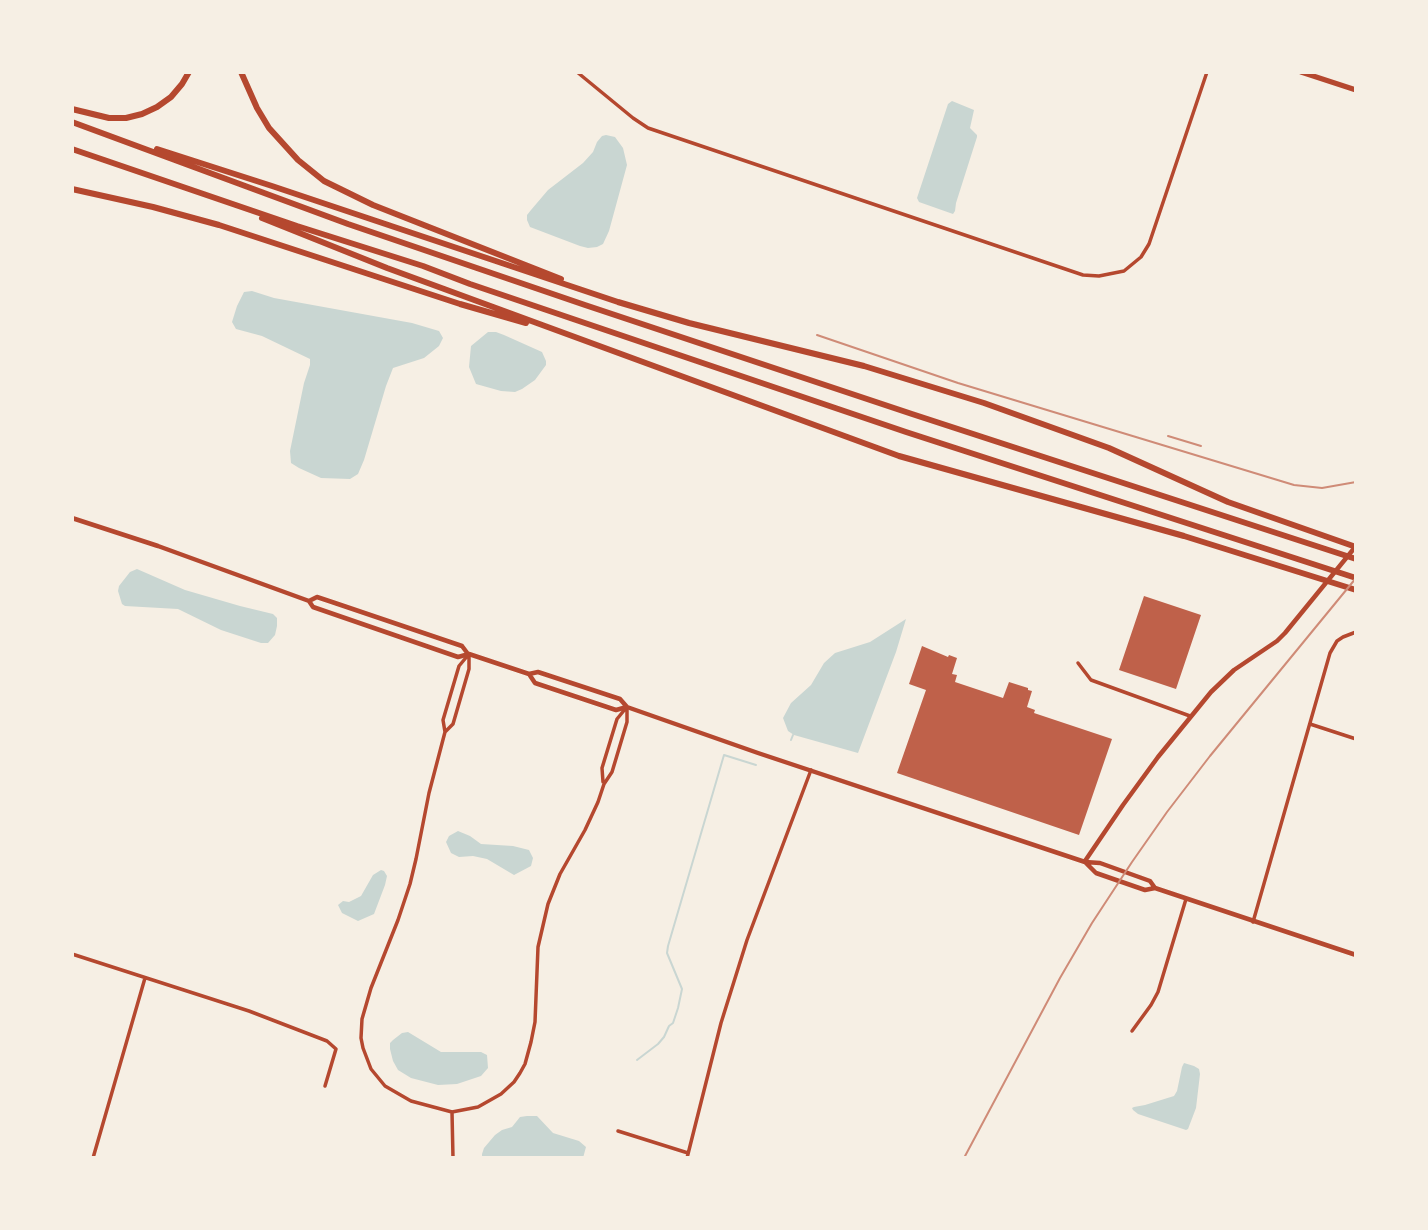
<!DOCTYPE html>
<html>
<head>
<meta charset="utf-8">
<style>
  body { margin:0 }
  #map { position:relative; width:1428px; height:1230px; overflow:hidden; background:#f6efe4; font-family:Lato,sans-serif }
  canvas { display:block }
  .frame { position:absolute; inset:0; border:74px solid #f6efe4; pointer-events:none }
</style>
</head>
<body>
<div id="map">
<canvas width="1428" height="1230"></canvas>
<div class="frame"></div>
</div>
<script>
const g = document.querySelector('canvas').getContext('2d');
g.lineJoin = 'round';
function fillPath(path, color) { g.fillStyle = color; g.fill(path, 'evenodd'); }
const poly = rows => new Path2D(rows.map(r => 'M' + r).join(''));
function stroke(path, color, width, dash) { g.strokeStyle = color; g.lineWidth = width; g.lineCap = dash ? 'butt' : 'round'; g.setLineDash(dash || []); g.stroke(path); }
const water = poly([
  [952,101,974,110,970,128,977,135,977,137,956,203,955,211,953,214,919,202,917,198,948,104],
  [606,135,615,137,623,148,627,165,609,231,603,244,597,247,588,248,580,246,530,227,527,220,527,215,531,210,548,190,583,163,593,152,597,142,602,136],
  [252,291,274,298,412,323,439,331,443,338,439,346,424,358,393,368,386,386,364,460,358,474,350,479,321,478,299,468,291,463,290,451,304,383,310,365,310,359,262,336,236,329,232,322,237,306,244,292],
  [488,332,496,332,504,335,542,352,546,361,546,365,535,380,522,389,515,392,501,391,476,384,469,367,471,346],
  [137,569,185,590,240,606,273,614,277,618,277,626,275,635,268,643,261,643,221,630,178,609,125,606,122,604,118,591,119,586,130,572],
  [906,619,896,652,858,753,794,735,788,731,783,718,791,703,811,685,824,663,835,653,870,642],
  [458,831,470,836,481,844,513,846,529,850,533,858,531,866,514,875,487,859,473,856,459,857,451,853,446,842,449,836],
  [381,870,384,871,387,876,385,885,374,914,358,921,342,913,338,905,343,901,349,902,361,896,373,875],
  [408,1032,441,1052,481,1052,487,1055,488,1068,481,1076,457,1084,438,1085,411,1078,398,1070,393,1061,390,1049,390,1043,393,1040,402,1033],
  [1184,1063,1194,1066,1199,1069,1200,1074,1196,1108,1188,1129,1186,1130,1138,1114,1133,1110,1132,1108,1134,1107,1145,1105,1174,1096,1177,1091,1182,1067],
  [527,1116,537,1116,553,1133,579,1141,586,1147,583,1158,482,1158,482,1154,484,1148,495,1135,502,1130,512,1127,520,1117]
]);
const stream = poly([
  [791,740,793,735],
  [637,1060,658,1044,664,1037,669,1026,673,1023,678,1008,682,989,667,953,668,946,724,755,756,765]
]);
const building = poly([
  [1144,596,1201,615,1176,689,1119,670],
  [922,646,948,657,949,655,957,658,952,674,957,675,955,682,1003,698,1009,682,1028,688,1028,690,1032,691,1027,707,1035,710,1034,713,1112,739,1079,835,897,773,926,690,909,684]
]);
const minor = poly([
  [577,72,633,118,648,128,1083,275,1099,276,1124,271,1141,257,1149,244,1207,72],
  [469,654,459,666,443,720,445,732,429,793,416,859,410,884,398,920,371,988,362,1019,361,1038,363,1048,371,1069,385,1086,411,1101,452,1112,478,1107,501,1094,514,1082,520,1073,525,1064,531,1042,535,1022,538,947,548,904,560,874,585,830,598,802,604,784,612,772,627,722,627,707],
  [1078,663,1091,680,1190,716],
  [1310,724,1356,739],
  [445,732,453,724,469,669,469,655],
  [603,782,602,768,617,719,626,708],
  [1253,922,1330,653,1337,641,1343,637,1356,632],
  [72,954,249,1011,327,1041,336,1049,325,1086],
  [1132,1031,1151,1005,1158,992,1186,899],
  [452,1112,453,1158],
  [618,1131,688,1153],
  [93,1158,145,978],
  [687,1158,721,1023,747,940,811,770]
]);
const tertiary = poly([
  [72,518,158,546,309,601,313,607,458,657,469,654,529,674,538,672,620,699,627,707,758,753,1085,862,1100,863,1150,881,1155,888],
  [309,601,317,597,332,602,462,646,468,654],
  [529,674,535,683,616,710,627,707],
  [1085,861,1123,805,1158,757,1211,692,1234,670,1277,641,1285,633,1356,546],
  [1086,863,1096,873,1119,881,1145,890,1155,888,1356,955]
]);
const primary = poly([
  [1301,72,1356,90]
]);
const motorway = poly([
  [241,72,257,108,269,128,298,160,324,181,373,205,561,279],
  [72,109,109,118,126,118,142,114,157,107,171,97,182,84,189,72],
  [72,122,348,224,585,305,912,414,1356,559],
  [72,149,297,226,423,266,470,284,906,432,1356,578],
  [157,149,272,186,618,302,689,323,864,366,984,403,1109,448,1228,502,1356,547],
  [72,189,153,207,219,225,460,304,526,323],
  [262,218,387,268,899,456,1184,536,1356,590]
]);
const rail = poly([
  [817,335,958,383,1294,485,1322,488,1356,482],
  [1168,436,1201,446],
  [964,1158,1060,978,1092,923,1132,862,1167,812,1210,756,1356,578]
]);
fillPath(water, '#c9d6d2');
stroke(stream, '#c9d6d2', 2);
fillPath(building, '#bf614a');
stroke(minor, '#b5482f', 3.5);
stroke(tertiary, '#b5482f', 4.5);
stroke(primary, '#b5482f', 5);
stroke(motorway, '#b5482f', 6);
stroke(rail, '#cf8b77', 2);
</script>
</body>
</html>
